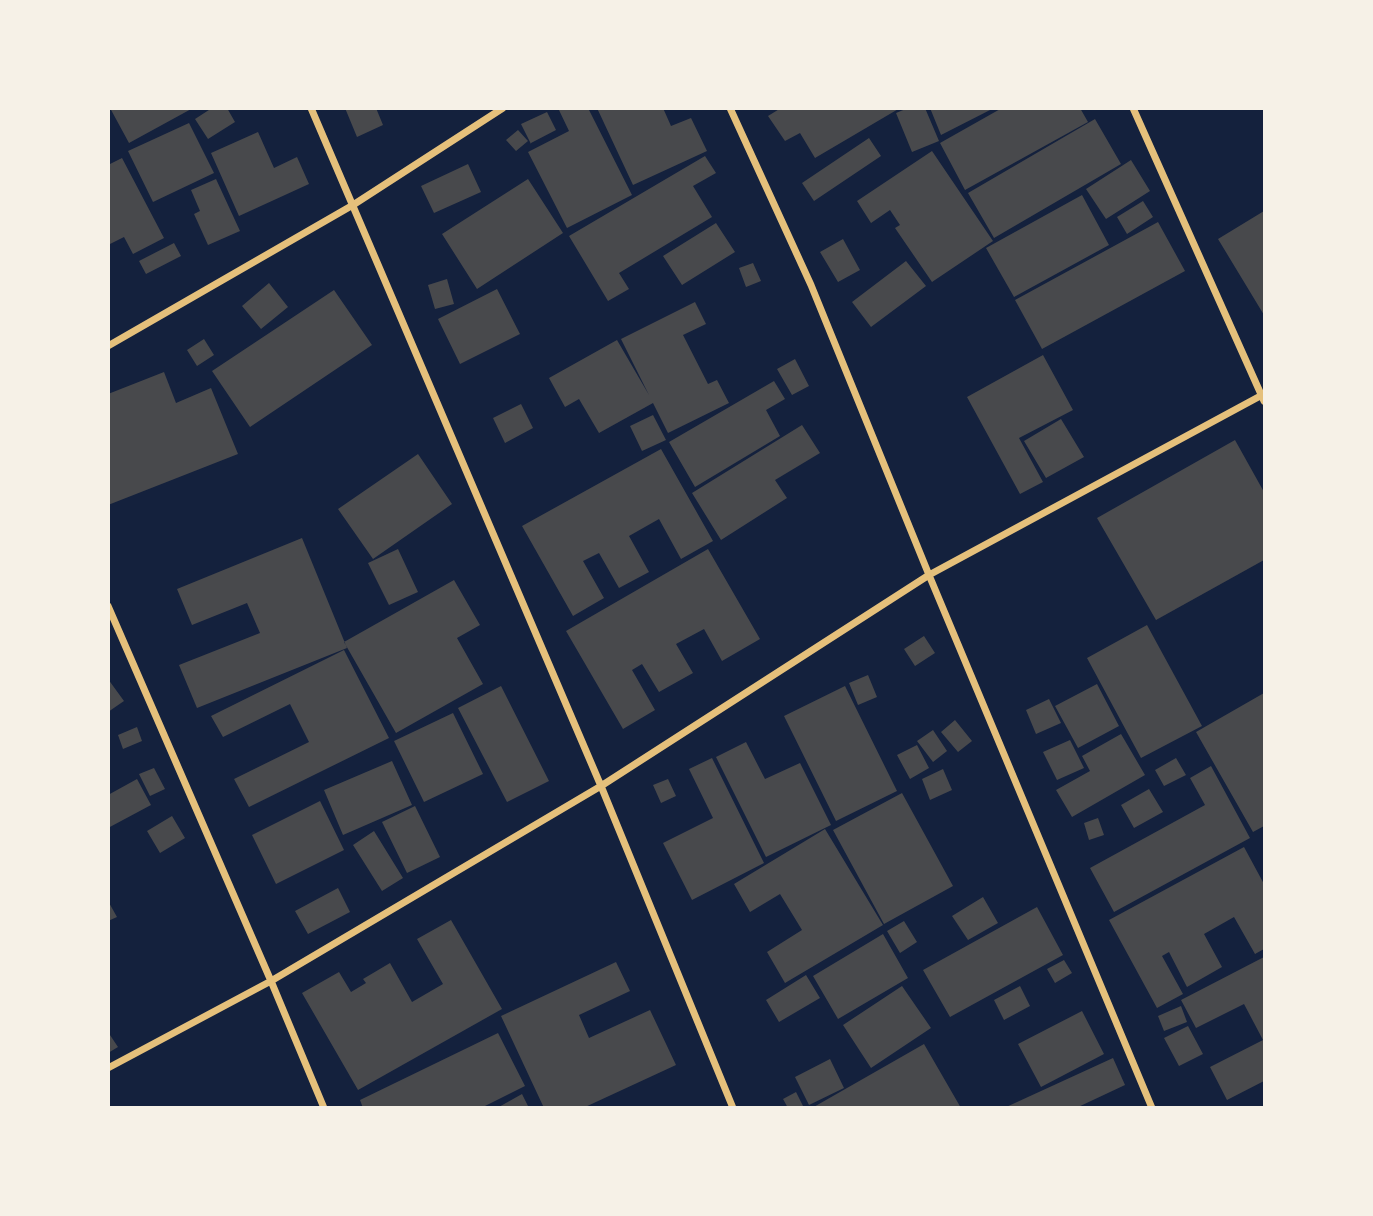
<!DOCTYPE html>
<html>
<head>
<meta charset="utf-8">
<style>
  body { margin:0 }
  #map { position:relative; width:1373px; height:1216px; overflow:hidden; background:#14213d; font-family:Jost,sans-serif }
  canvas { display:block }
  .frame { position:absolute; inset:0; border:110px solid #f6f1e7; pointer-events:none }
</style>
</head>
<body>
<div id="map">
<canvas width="1373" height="1216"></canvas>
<div class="frame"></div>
</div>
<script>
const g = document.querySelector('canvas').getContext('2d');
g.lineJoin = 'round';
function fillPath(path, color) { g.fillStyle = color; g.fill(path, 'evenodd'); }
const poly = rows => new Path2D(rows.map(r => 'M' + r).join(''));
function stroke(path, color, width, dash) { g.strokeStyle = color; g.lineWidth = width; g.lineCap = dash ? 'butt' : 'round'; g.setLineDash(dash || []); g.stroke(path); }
const building = poly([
  [110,108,193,108,129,143],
  [212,108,227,108,235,122,208,139,195,119],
  [345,108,376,108,383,125,357,137],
  [558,108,588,108,632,195,567,228,528,152,569,131],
  [597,108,663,108,671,126,691,118,707,151,633,185],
  [781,108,900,108,815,158,800,133,785,141,768,116],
  [908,108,925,108,939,141,912,152,896,113],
  [930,108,994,108,941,135],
  [1002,108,1080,108,1088,122,965,190,940,143],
  [547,112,556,130,531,143,531,144,521,124],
  [1095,119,1121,164,994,238,968,193],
  [189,123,214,173,153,202,128,151],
  [518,130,528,141,516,151,506,140],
  [258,132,274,168,297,157,309,184,239,216,211,153],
  [869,138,881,156,814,201,802,183],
  [932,151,993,241,932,282,895,228,900,225,890,210,871,223,857,201],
  [705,156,716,173,693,186,712,217,619,273,629,289,608,301,569,236],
  [122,158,164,238,133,254,124,237,108,245,108,165],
  [1131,160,1150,191,1106,219,1086,189],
  [468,164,481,192,434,213,421,186],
  [216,179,240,231,208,245,194,214,200,211,191,190],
  [528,179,563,233,477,289,442,234],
  [1082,195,1109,245,1014,297,986,248],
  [1143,201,1153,217,1127,234,1117,217],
  [1264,211,1264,315,1218,239],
  [1158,222,1185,271,1042,349,1015,300],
  [716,223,735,252,682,285,663,256],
  [843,239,860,270,838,282,820,252],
  [174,243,181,256,146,274,139,261],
  [906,261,926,286,871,327,852,302],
  [753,263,761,281,746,287,739,268],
  [447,279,454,304,435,309,428,285],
  [269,283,288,307,261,329,242,306],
  [497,289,520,334,460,364,438,319],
  [334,290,372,345,250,427,212,371],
  [695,302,706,324,683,335,708,384,717,380,729,403,668,433,653,403,599,433,579,399,565,407,549,378,617,340,649,395,621,339],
  [204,339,214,355,197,366,187,350],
  [1043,355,1073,410,1019,438,1043,482,1020,494,967,397],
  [795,359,809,386,792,395,777,369],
  [164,372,176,403,211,388,238,454,108,505,108,394],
  [774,381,785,399,766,410,780,436,695,487,669,442],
  [521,404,533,428,505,443,493,418],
  [653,415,666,440,642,451,630,426],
  [1061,419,1084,457,1046,478,1024,441],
  [802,425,820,453,775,480,787,498,721,540,692,493],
  [1235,440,1264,492,1264,560,1156,620,1097,518],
  [661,449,713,541,681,559,659,519,629,536,649,572,619,588,599,553,583,561,604,598,573,616,522,526],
  [418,454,452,504,373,559,338,509],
  [302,538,347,648,197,708,179,665,260,633,247,603,192,625,177,589],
  [398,549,418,592,389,605,368,563],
  [708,549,760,639,722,661,704,629,676,644,693,673,659,692,642,664,632,670,655,710,623,729,566,631],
  [454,580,480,625,457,638,483,684,396,733,344,642],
  [1147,625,1202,726,1141,758,1087,658],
  [924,636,935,653,915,666,904,649],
  [344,650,389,738,249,807,234,779,309,742,290,704,223,737,211,716],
  [868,675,877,697,858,705,849,683],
  [108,679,124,701,108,712],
  [1097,684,1119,726,1078,748,1055,706],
  [501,686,549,781,507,802,458,708],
  [845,686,897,791,836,821,784,716],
  [1264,693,1264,826,1253,832,1196,732],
  [1049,699,1061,723,1036,734,1026,710],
  [453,713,483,774,424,802,394,741],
  [955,720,972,741,958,752,941,732],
  [137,727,142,741,123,749,118,735],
  [933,730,947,751,933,762,917,741],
  [1121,734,1145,775,1072,817,1056,790,1090,771,1082,756],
  [1070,740,1084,768,1057,780,1043,752],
  [746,742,765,779,800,763,831,825,766,857,716,757],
  [917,745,929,768,910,779,897,755],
  [712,758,764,863,692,900,663,843,713,818,689,769],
  [1176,758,1186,775,1164,786,1155,770],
  [392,761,412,805,343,835,324,790],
  [1211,766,1250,838,1114,912,1090,868,1205,805,1190,778],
  [154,768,165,789,150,796,139,774],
  [943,769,952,790,930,800,922,779],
  [137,779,151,805,108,828,108,795],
  [668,779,676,796,661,803,653,785],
  [1149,789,1163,812,1134,828,1121,805],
  [902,793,953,886,884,924,833,830],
  [320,801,344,850,276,884,252,835],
  [415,806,440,857,407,873,382,822],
  [172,816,185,838,160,853,147,831],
  [1098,818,1104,835,1089,840,1084,823],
  [825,829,883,925,785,983,767,952,802,930,780,894,750,912,734,884],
  [374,831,403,878,382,891,353,845],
  [1244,847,1264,884,1264,949,1255,954,1234,917,1204,934,1222,967,1187,987,1169,952,1162,956,1183,994,1157,1008,1109,920],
  [338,888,350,912,308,934,295,911],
  [983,897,998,923,968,940,952,916],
  [108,901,117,917,108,921],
  [1037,907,1063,955,950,1017,923,970],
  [451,920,502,1009,358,1090,302,993,339,972,351,992,366,983,363,979,390,963,412,1002,443,984,417,939],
  [904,921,917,942,900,953,887,931],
  [883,934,908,978,838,1019,813,976],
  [1264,957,1264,1081,1227,1100,1210,1067,1263,1040,1244,1004,1196,1028,1181,1000],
  [1064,960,1072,973,1055,983,1047,969],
  [616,962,630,991,579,1015,589,1038,650,1010,676,1065,583,1108,544,1108,501,1016],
  [806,975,820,998,779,1022,766,1000],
  [902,986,931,1028,871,1068,843,1025],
  [1020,986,1030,1006,1004,1020,994,1000],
  [1181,1006,1187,1022,1164,1031,1158,1016],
  [1082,1011,1104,1054,1041,1087,1018,1044],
  [1188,1026,1203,1054,1179,1066,1164,1038],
  [108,1032,118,1047,108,1053],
  [498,1033,525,1086,481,1108,363,1108,360,1100],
  [924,1044,961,1108,812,1108],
  [1113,1058,1125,1085,1076,1108,1004,1108],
  [830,1059,844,1088,809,1105,795,1077],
  [796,1092,804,1108,788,1108,783,1099],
  [522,1094,529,1108,497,1108]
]);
const minor = poly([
  [311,108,601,786,733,1108],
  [730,108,811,285,929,575,1152,1108],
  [1133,108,1264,401],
  [108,346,353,205,503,108],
  [108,606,271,981,324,1108],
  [108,1068,271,981,601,786,929,575,1264,394]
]);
fillPath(building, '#48494c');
stroke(minor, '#e5c07b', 7);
</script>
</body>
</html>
